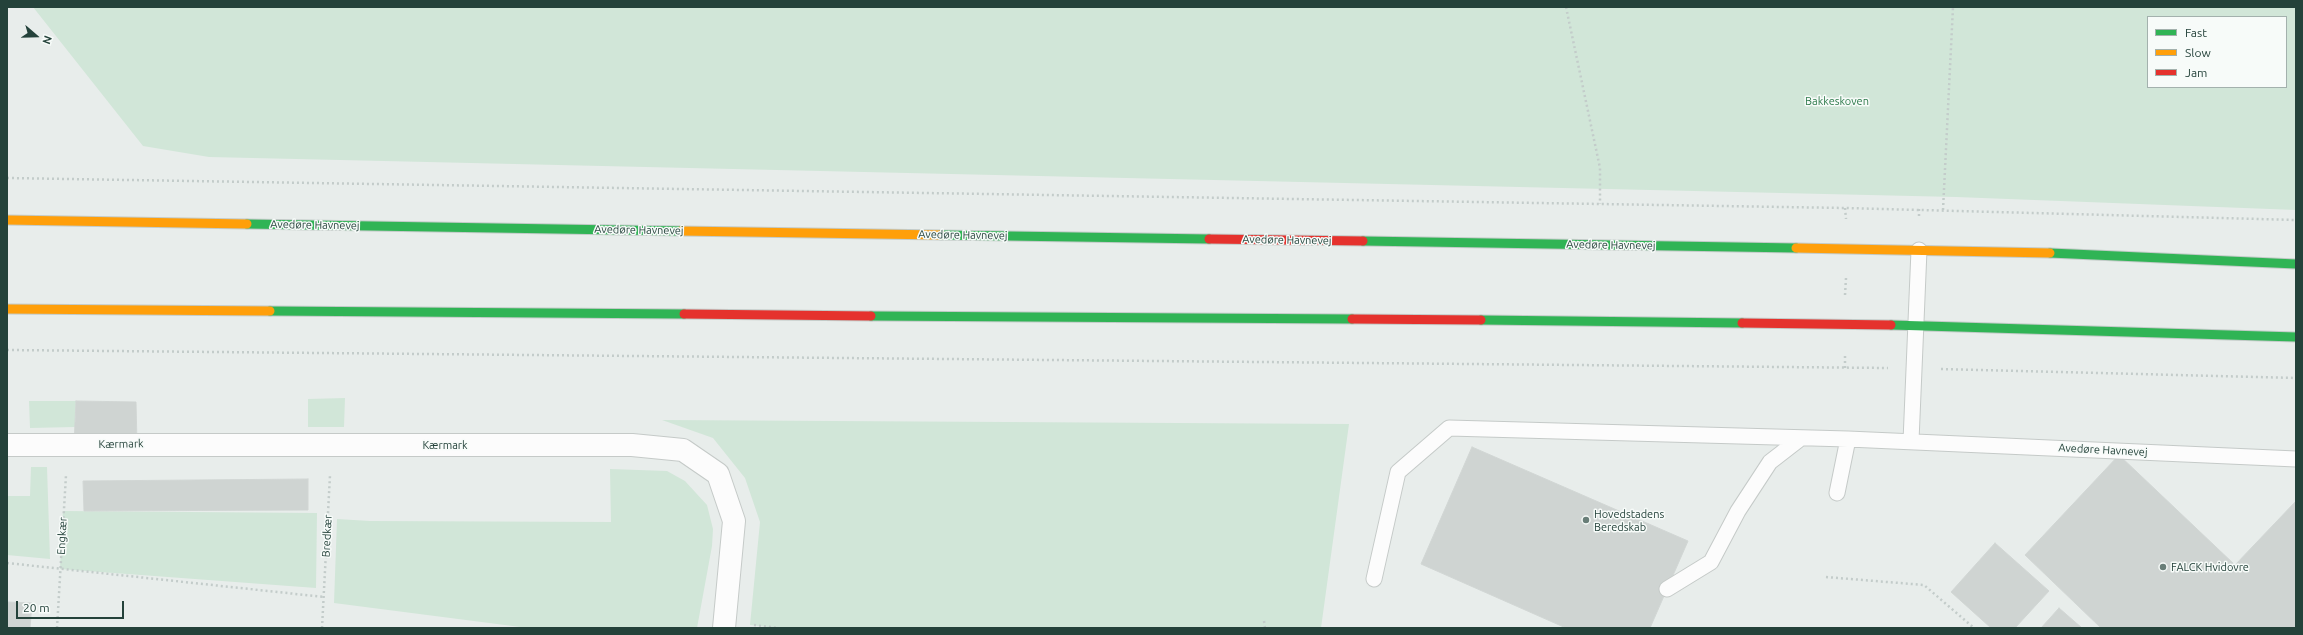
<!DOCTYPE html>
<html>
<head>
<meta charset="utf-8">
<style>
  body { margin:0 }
  #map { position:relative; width:2303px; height:635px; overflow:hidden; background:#e8edeb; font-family:Ubuntu,sans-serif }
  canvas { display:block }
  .frame { position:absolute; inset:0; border:8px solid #24423a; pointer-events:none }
  .legend { position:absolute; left:2147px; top:16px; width:140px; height:72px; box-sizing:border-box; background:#f7fbf9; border:1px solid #a3b1ad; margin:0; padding:5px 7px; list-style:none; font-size:12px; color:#24423a }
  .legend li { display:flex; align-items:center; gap:8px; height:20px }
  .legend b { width:20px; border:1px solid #a3b1ad }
  .north { position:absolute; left:16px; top:16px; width:40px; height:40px; -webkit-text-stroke:3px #f7fbf9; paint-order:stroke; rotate:110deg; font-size:11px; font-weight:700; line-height:16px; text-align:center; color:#24423a }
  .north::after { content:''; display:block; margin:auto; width:14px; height:18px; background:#24423a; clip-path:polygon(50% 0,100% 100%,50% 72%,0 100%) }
  .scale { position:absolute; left:16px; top:601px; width:108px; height:18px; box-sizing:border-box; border:2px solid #24423a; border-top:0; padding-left:5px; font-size:12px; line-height:14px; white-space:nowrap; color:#24423a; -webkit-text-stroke:3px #f7fbf9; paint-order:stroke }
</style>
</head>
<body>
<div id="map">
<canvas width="2303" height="635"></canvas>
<div class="frame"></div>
<ul class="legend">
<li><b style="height:5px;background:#30b455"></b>Fast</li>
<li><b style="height:5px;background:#ff9f0a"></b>Slow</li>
<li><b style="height:5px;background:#e5322d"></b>Jam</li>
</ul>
<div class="north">N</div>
<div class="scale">20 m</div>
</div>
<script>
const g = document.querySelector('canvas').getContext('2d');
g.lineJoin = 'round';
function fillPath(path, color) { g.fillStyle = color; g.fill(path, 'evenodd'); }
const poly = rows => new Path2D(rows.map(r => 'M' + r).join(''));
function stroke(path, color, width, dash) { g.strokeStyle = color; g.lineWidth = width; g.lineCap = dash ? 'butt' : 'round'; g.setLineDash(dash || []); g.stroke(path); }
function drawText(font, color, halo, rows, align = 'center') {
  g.font = font + ' Ubuntu,sans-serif'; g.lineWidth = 3; g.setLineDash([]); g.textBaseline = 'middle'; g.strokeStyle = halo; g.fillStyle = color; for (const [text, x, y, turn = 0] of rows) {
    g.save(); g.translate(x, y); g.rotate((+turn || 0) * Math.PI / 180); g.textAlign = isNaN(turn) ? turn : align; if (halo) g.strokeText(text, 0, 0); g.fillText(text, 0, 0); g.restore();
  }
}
const green = poly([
  [33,7,2296,7,2296,210,1956,197,209,157,143,146],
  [2148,17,2286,17,2286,87,2148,87],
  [345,398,344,427,308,427,308,399],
  [29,401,76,401,75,427,30,428],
  [662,420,1349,424,1321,628,777,628,750,625,760,522,745,478,713,438],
  [31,467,47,467,50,559,7,555,7,496,30,496],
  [610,469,667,471,685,481,707,505,713,529,712,546,697,628,528,628,334,603,337,519,370,521,611,522],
  [63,511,317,513,316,588,60,569]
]);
const building = poly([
  [76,401,136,402,137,444,74,445,76,401],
  [1472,447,1688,541,1650,628,1566,628,1421,564,1472,447],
  [2119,455,2235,565,2296,501,2296,628,2101,628,2025,555,2119,455],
  [308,479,308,510,84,511,83,481,308,479],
  [1995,543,2049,591,2015,628,1991,628,1951,592,1995,543],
  [7,602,32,603,30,628,7,628,7,602],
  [2059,608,2082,628,2041,628,2059,608]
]);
const path = poly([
  [1566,7,1600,168,1600,204],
  [7,178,1845,208,2296,220],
  [1845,208,1846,219],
  [1919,209,1919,219],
  [1943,210,1953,7],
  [1845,295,1846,278],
  [7,350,1888,368],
  [1845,368,1845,354],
  [1941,369,2296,378],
  [7,563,324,597],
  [1826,577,1924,585,1974,628],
  [1264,621,1265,628],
  [754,625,778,628],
  [57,628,66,475],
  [322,628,330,475]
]);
const lane = poly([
  [1911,441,1919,250],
  [1837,493,1848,439],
  [1374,579,1398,472,1449,428,1848,439,2296,459],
  [1667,589,1711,562,1738,511,1770,462,1801,438]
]);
const street = poly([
  [7,445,632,445,683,450,718,474,734,521,724,628]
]);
const fast = poly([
  [247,224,681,231],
  [941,235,1209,239],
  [1363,241,1796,248],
  [2050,253,2296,264],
  [270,311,684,314],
  [871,316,1352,319],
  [1481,320,1742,323],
  [1891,325,2296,337]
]);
const slow = poly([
  [7,220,247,224],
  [681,231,941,235],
  [1796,248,2050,253],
  [7,309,270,311]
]);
const jam = poly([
  [1209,239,1363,241],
  [684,314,871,316],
  [1352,319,1481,320],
  [1742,323,1891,325]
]);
const markers = [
  [1586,520,4,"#697e78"],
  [2163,567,4,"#697e78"]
];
const parkNames = [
  ["Bakkeskoven",1837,101]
];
const streetNames = [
  ["Avedøre Havnevej",315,225,1],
  ["Avedøre Havnevej",639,230,1],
  ["Avedøre Havnevej",963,235,1],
  ["Avedøre Havnevej",1287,240,1],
  ["Avedøre Havnevej",1611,245,1],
  ["Kærmark",121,444,-1],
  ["Kærmark",445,445],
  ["Avedøre Havnevej",2103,450,3],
  ["Engkær",62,536,-87],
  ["Bredkær",327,536,-87]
];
const poiNames = [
  ["Hovedstadens",1594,514],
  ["Beredskab",1594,527],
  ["FALCK Hvidovre",2171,567]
];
fillPath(green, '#d1e6d8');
fillPath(building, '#cfd4d2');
stroke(building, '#d1d6d4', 1);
stroke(lane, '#c5cac8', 17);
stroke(street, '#c5cac8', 24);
stroke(fast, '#c3cbc8', 11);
stroke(slow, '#c3cbc8', 11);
stroke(jam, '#c3cbc8', 11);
stroke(path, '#c3ccca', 2.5, [2, 3]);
stroke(lane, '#fcfcfc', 15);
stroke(street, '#fcfcfc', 22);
stroke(fast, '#30b455', 9);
stroke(slow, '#ff9f0a', 9);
stroke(jam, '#e5322d', 9);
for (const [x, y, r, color] of markers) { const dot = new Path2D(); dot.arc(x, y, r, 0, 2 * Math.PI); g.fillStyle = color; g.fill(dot); stroke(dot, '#f7fbf9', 1.5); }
drawText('11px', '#2d7a4b', '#f7fbf9', parkNames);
drawText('11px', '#24423a', '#f7fbf9', streetNames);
drawText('11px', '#24423a', '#f7fbf9', poiNames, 'left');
</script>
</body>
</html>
